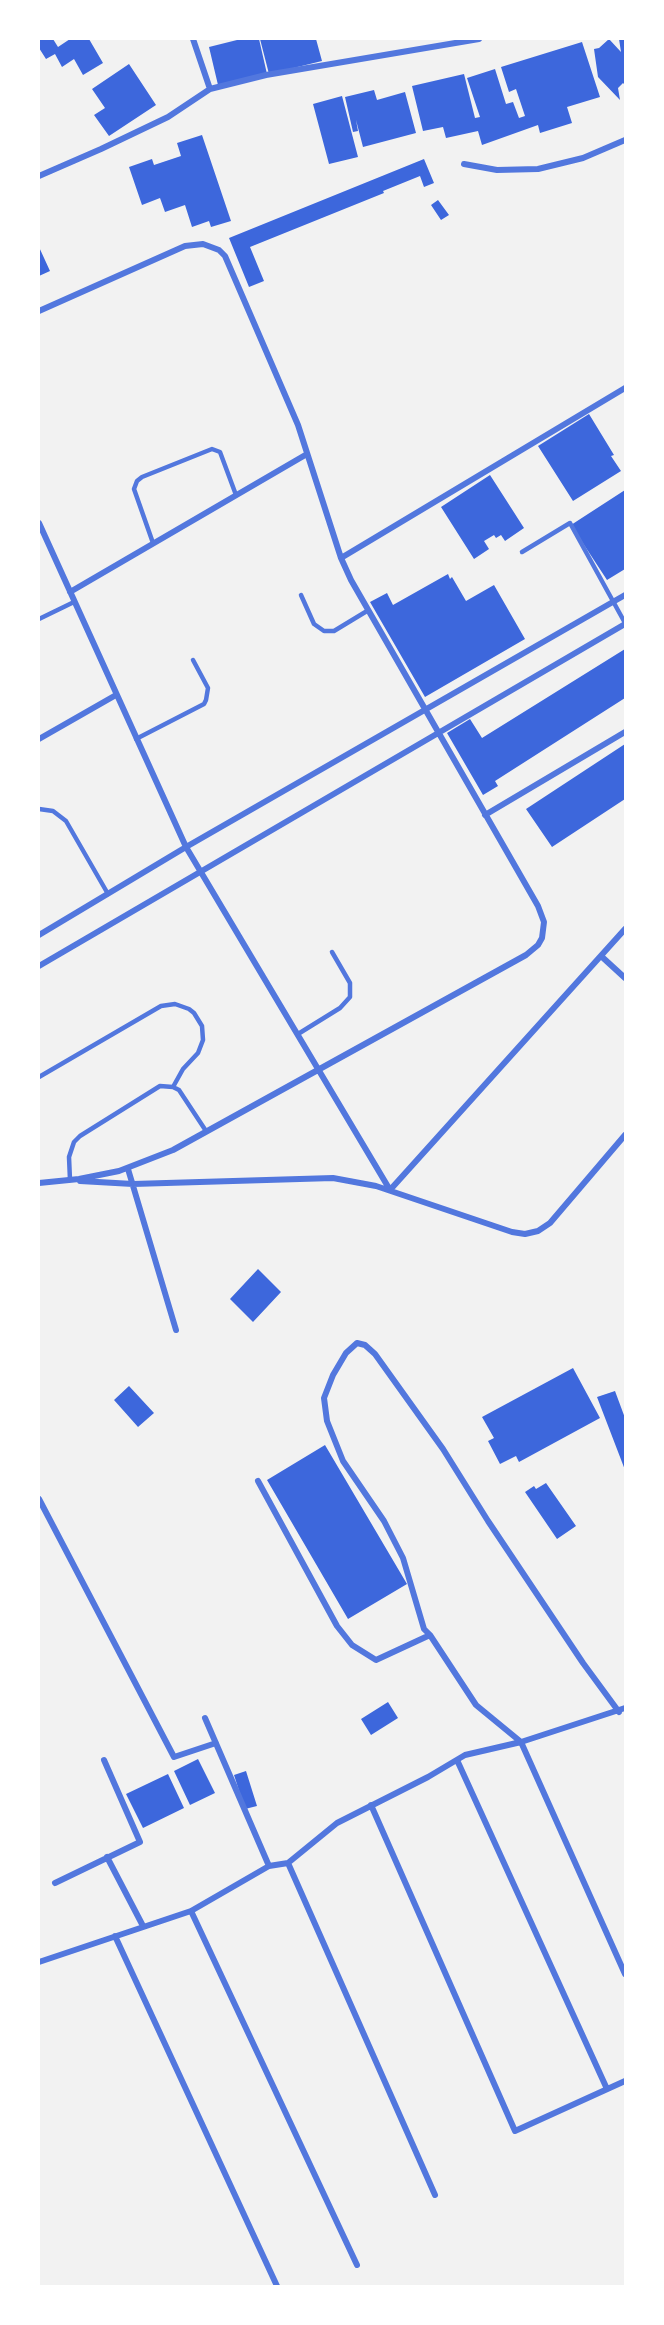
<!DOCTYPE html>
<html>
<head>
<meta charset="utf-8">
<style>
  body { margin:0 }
  #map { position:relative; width:664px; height:2325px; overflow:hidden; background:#f2f2f2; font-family:"DM Sans",sans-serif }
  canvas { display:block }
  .frame { position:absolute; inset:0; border:40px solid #fff; pointer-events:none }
</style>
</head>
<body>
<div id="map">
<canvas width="664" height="2325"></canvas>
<div class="frame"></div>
</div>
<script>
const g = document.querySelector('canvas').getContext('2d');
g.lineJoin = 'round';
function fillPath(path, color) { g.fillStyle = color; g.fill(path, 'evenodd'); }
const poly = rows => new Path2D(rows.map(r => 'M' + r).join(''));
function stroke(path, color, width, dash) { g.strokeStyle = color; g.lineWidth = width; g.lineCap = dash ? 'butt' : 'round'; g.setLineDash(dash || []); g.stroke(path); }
const building = poly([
  [39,39,53,39,58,47,70,39,89,39,103,63,83,75,74,59,62,67,55,54,46,59,39,48],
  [241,39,259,39,267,74,218,85,209,47],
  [260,39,316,39,322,61,269,74],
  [609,39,621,52,619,39,625,39,625,85,623,83,618,88,620,100,598,77,594,49,599,48],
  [582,42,600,97,567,107,572,123,540,133,538,125,482,145,478,131,446,138,443,127,423,131,412,86,464,74,475,118,480,117,467,78,495,69,506,104,513,102,519,118,525,116,516,89,509,92,501,67],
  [129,64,156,105,109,136,94,115,105,108,92,89],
  [374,90,377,100,405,92,416,133,363,147,356,120,358,131,353,132,345,97],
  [342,96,358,157,329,164,313,104],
  [202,135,231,221,211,227,209,221,192,227,185,205,165,212,160,198,142,205,129,167,152,159,154,165,181,156,177,143],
  [424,159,434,183,424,187,420,176,383,191,384,193,250,247,264,281,249,287,229,238],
  [438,200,449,215,441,220,431,205],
  [39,247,50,271,39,276],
  [589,414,614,455,611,456,621,471,573,501,538,446],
  [490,475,524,528,505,541,501,535,496,538,494,535,484,541,489,549,474,559,441,507],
  [625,490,625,569,607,580,571,525],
  [448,574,450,579,452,577,466,601,494,585,525,639,425,697,370,602,387,593,393,605],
  [625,649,625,698,495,781,498,786,483,795,447,733,470,719,482,738],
  [625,744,625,799,552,847,526,809],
  [258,1269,281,1292,253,1322,230,1299],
  [573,1368,600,1418,519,1462,516,1456,500,1464,488,1441,494,1438,482,1417],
  [129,1386,154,1413,138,1427,114,1400],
  [615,1391,625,1418,625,1470,597,1397],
  [325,1445,407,1584,348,1619,267,1480],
  [546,1483,576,1526,557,1539,525,1492,534,1486,536,1489],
  [388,1702,398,1718,371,1735,361,1719],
  [198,1759,215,1793,190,1805,174,1771],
  [246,1771,257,1806,245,1809,234,1775],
  [168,1774,184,1808,143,1828,126,1794]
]);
const service = poly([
  [153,543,134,489,137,481,142,477,212,449,220,452,236,495],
  [522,552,570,523,625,623],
  [301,595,314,624,324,631,334,631,367,611],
  [39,619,74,602],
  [136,739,204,704,206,700,208,688,193,660],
  [39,809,53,811,66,821,108,894],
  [298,1034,340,1008,350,997,350,983,332,952],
  [39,1077,161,1006,175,1004,189,1009,194,1013,202,1026,203,1040,198,1053,183,1069,173,1087],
  [70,1180,69,1157,74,1142,80,1136,160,1086,173,1087,179,1090,206,1131]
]);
const minor = poly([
  [193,39,210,89],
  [464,164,497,170,538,169,583,158,625,140],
  [39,176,101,149,168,117,210,89,266,75,479,39],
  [39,311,185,246,203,244,219,250,225,256,298,425,341,558,351,580,538,906,544,922,542,938,538,945,526,955,173,1150,119,1171,79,1179,39,1183],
  [39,523,186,847,390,1190,625,929],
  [341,558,625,388],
  [70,592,307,454],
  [39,739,116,695],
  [485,815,625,732],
  [39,935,186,847,625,595],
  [601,956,625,978],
  [39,966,625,624],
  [128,1169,176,1330],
  [80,1181,133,1184,333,1178,376,1186,512,1232,525,1234,538,1231,550,1223,625,1135],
  [258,1481,337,1626,352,1645,376,1660,430,1635,476,1705,521,1742,625,1974],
  [39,1499,174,1757,216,1743],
  [430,1635,424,1629,403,1558,384,1521,343,1461,327,1421,324,1398,333,1375,346,1353,357,1343,365,1345,375,1354,443,1449,488,1521,583,1663,619,1712],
  [205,1718,269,1866],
  [457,1760,607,2089],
  [371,1805,515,2131,625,2081],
  [107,1857,143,1926],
  [288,1863,435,2195],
  [55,1883,140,1842,104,1760],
  [191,1911,357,2265],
  [115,1936,277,2286],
  [39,1962,191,1911,269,1866,288,1863,337,1823,428,1777,465,1755,521,1742,625,1708]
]);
fillPath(building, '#3d67dc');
stroke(service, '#5277de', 4.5);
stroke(minor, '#5277de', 6);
</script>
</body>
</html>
